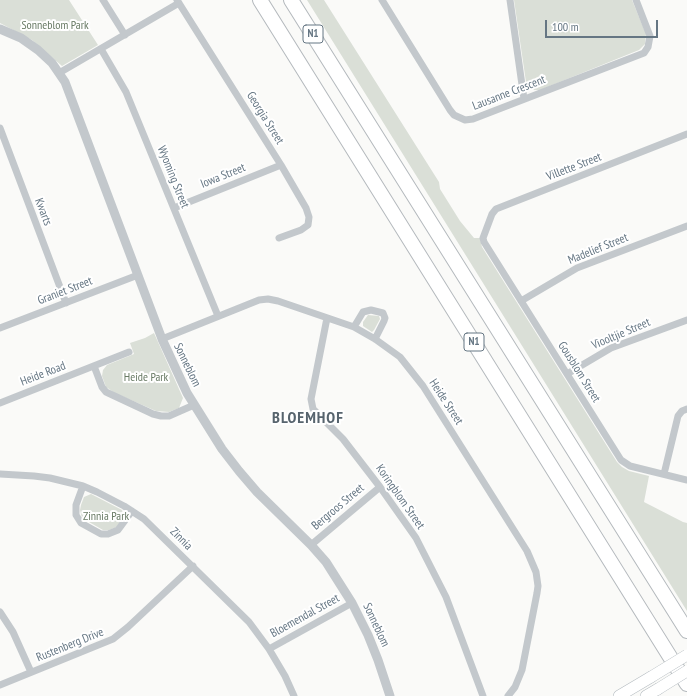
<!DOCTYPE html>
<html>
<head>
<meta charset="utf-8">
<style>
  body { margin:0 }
  #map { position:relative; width:687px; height:696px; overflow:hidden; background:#fafaf8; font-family:"PT Sans Narrow",sans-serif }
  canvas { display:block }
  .scale { position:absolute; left:545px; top:20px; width:113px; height:18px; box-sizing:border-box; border:2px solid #657683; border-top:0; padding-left:5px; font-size:12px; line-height:14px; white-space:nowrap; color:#657683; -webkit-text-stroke:3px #fff; paint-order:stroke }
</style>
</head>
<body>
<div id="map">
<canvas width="687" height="696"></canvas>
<div class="scale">100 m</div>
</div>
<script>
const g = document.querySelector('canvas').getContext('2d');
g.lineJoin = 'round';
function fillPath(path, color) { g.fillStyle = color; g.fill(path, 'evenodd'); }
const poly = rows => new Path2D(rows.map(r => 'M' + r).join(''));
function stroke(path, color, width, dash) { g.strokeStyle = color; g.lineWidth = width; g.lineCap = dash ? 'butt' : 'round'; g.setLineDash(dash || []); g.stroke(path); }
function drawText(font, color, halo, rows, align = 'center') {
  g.font = font + ' "PT Sans Narrow",sans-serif'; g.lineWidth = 4; g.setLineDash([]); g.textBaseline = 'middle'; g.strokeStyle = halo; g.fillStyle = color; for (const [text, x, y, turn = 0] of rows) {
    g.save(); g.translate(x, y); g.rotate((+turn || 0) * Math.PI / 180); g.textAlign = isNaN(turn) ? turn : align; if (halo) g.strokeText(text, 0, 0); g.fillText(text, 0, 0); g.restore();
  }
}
const green = poly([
  [0,0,69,0,98,45,62,66,32,40,0,23],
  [307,0,324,0,439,182,440,189,460,221,474,238,480,238,482,247,617,462,622,467,629,471,649,476,644,502,683,522,687,523,687,611],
  [514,0,632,0,646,34,645,44,639,50,540,90,534,90,528,87,526,82],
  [368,315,379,316,380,319,374,330,372,332,363,326,363,322],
  [154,333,183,398,179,408,169,412,156,411,115,393,106,387,102,376,103,370,107,365,134,354,130,343,145,338],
  [91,494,122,510,123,517,117,527,109,530,103,530,82,518,80,510,81,505,84,497]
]);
const minor = poly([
  [103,0,125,35],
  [177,0,281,165,306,208,309,217,308,225,301,230,279,238],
  [382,0,450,110,454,115,465,120,473,119,644,53,648,47,650,36,636,0],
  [510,0,524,99],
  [101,49,126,92,218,316],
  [59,73,179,3],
  [0,128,66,303],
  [687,134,496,209,492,214,483,238,484,242,621,460,630,466,687,480],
  [174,208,281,165],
  [521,301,577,268,687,226],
  [327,318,311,399,313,409,343,439,380,487,416,538,446,597,483,696],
  [354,327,363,312,371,310,383,313,385,318,384,321,375,339],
  [0,328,138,275],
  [162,339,259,300,268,299,278,301,354,327,375,339,400,357,423,386,527,551,536,572,538,586,537,593,522,670,515,687,508,696],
  [94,366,102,387,106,392,153,414,161,416,169,416,194,405],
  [567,374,611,348,687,320],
  [0,403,129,352],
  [0,474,34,476,50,478,83,486,97,492,124,506,144,519,249,622,269,649,285,676,294,696],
  [664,474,678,416,682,411,687,409],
  [83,486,76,505,76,515,81,523,101,534,108,534,118,530,132,511],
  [311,545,380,487],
  [0,612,13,632,31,672],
  [269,649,352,603],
  [0,685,113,639,128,627,193,566]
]);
const tertiary = poly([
  [0,29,21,38,38,50,52,63,65,82,162,339,187,393,222,449,239,471,257,492,311,545,326,562,352,603,368,635,378,660,390,696]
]);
const secondary = poly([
  [619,696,651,677],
  [646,696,658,689]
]);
const motorway = poly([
  [260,0,687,684],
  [291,0,687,631]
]);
const secondaryBridge = poly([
  [651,677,687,655],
  [658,689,687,671]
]);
const shields = [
  [313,34,20],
  [474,342,20]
];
const shieldNames = [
  ["N1",313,34],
  ["N1",474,342]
];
const parkNames = [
  ["Sonneblom Park",55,26],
  ["Heide Park",146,378],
  ["Zinnia Park",106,517]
];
const streetNames = [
  ["Lausanne Crescent",509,93,-21],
  ["Georgia Street",265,118,58],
  ["Villette Street",574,167,-21],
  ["Iowa Street",223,176,-22],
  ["Wyoming Street",173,177,68],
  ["Kwarts",43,212,69],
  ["Madelief Street",598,249,-22],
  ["Graniet Street",65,291,-21],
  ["Viooltjie Street",621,334,-23],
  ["Sonneblom",187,365,64],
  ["Gousblom Street",579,372,58],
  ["Heide Road",43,374,-21],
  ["Heide Street",446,402,57],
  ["Koringblom Street",400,497,55],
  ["Bergroos Street",338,507,-40],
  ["Zinnia",181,539,45],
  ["Bloemendal Street",305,616,-29],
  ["Sonneblom",376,625,65],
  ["Rustenberg Drive",70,645,-22]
];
const districtNames = [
  ["BLOEMHOF",308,418]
];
fillPath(green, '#dadfd7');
stroke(secondary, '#b3babf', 12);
stroke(motorway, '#b4b9bd', 16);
stroke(minor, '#c3c8cc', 7);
stroke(tertiary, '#c3c8cc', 9);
stroke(secondary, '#fff', 11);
stroke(motorway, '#fff', 14);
stroke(secondaryBridge, '#b3babf', 12, []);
stroke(secondaryBridge, '#fff', 11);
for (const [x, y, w] of shields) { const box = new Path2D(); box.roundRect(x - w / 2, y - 9, w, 18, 3); g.fillStyle = '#fff'; g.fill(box); stroke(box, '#657683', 1); }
drawText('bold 11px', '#657683', null, shieldNames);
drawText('12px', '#687a64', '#fff', parkNames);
drawText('12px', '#657683', '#fff', streetNames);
g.letterSpacing = '1px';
drawText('bold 16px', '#57646e', '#fff', districtNames);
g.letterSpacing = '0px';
</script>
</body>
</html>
